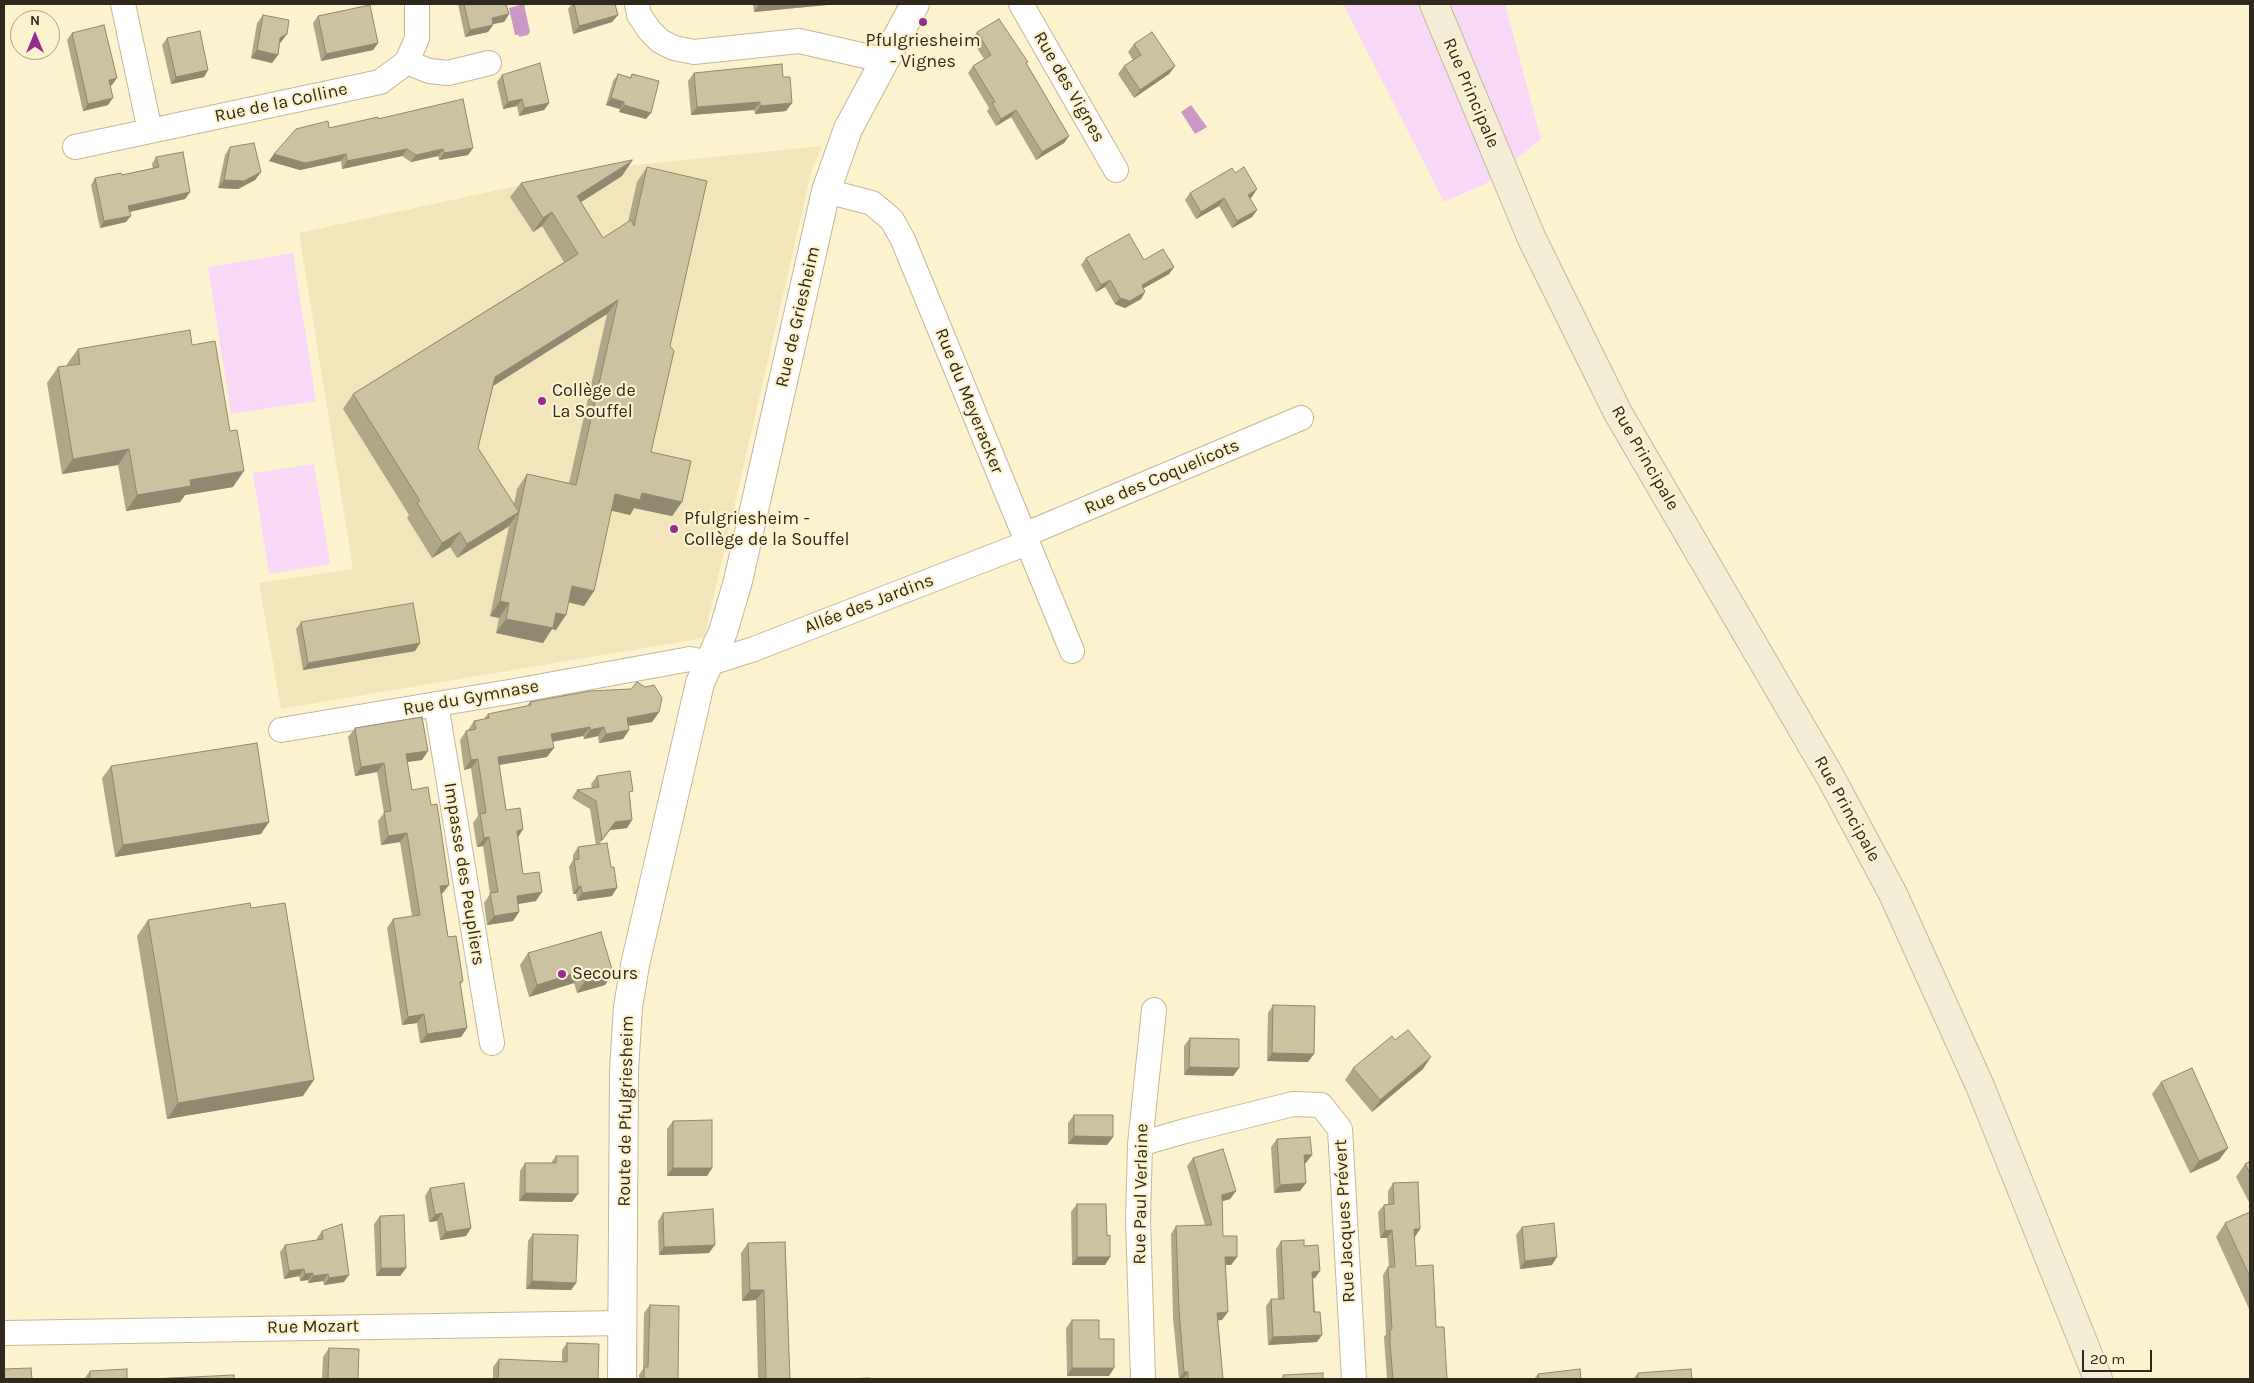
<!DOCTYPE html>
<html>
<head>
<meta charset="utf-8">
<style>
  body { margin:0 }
  #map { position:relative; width:2254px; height:1383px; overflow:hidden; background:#fdf2ce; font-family:Karla,sans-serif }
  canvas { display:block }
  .frame { position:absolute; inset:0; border:5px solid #2e291c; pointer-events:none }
  .north { position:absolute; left:10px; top:10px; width:50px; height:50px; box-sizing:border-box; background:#fdf2ce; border:1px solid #aaa287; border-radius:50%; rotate:0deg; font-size:14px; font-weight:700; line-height:20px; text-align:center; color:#2e291c }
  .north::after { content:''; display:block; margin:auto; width:18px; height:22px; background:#932d92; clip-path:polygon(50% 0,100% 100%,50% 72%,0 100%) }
  .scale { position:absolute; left:2082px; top:1350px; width:70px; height:22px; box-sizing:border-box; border:2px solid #2e291c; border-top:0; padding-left:6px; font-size:15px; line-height:18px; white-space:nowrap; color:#2e291c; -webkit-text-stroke:4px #fdf2ce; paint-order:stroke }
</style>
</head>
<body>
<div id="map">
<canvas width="2254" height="1383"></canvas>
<div class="frame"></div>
<div class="north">N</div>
<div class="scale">20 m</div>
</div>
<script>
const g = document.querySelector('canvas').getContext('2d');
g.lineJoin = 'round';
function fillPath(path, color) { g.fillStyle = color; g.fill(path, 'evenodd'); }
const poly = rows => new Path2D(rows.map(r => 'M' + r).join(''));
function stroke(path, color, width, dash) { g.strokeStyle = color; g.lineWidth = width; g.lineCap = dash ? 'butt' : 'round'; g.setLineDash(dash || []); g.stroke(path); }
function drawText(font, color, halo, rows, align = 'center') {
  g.font = font + ' Karla,sans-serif'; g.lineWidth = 4.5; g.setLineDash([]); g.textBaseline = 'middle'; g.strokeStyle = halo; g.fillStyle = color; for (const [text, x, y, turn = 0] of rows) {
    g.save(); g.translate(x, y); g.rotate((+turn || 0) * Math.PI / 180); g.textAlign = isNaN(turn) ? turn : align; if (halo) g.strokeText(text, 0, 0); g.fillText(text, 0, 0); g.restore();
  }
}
const built = poly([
  [822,146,811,173,704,638,281,709,259,583,353,569,299,233,595,169]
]);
const green = poly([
  [1343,4,1505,4,1541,139,1487,183,1444,202],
  [293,253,316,401,231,414,208,267],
  [314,464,330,564,269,574,253,473]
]);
const water = poly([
  [524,4,530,32,528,35,519,37,519,35,515,35,509,8],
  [1191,105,1207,127,1195,134,1181,112]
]);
const minor = poly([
  [123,4,150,131,380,82,407,62,417,38,417,4],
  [637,4,639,15,650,31,660,41,674,48,694,52,799,41,870,57,883,63],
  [1021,4,1116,170],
  [407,62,429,71,448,73,489,63],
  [75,147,150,131],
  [826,191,872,203,892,220,903,240,1072,651],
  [1024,535,1301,418],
  [436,704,492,1043],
  [281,730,515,691,690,659,710,663,754,649,1027,543],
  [1140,1144,1185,1131,1293,1104,1321,1105,1340,1129,1354,1379],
  [4,1333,622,1323],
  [1143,1379,1138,1220,1140,1144,1154,1010]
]);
const tertiary = poly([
  [622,1379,624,1071,628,1007,635,965,700,683,723,632,738,581,826,191,848,129,915,4]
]);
const secondary = poly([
  [1434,4,1532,239,1618,413,1831,778,1893,894,1980,1086,2098,1379]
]);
const wall = poly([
  [458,4,506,4,509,14,504,22,493,24,493,25,488,32,465,37],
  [572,4,615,4,618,15,612,22,573,34,568,9],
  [753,4,837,4,754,12],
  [263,15,287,34,280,43,278,55,272,63,251,58,257,23],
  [318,16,378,43,373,50,321,61,313,23],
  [977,32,1027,64,1069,136,1064,143,1036,160,1011,117,996,126,987,111,989,108,968,73,973,66,984,59,972,40],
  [72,33,112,85,110,86,108,105,83,111,67,40],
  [167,38,208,70,204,77,171,84,162,45],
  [1134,44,1175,66,1169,74,1134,98,1118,74,1124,66,1133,60,1128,52],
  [694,73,783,77,792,103,786,111,755,114,754,110,691,115,688,81],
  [618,74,630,77,632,74,646,119,619,112,620,109,606,105,613,81],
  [502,75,549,103,544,110,519,116,517,106,503,109,497,82],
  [378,119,473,148,468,155,439,160,438,156,411,162,402,156,342,169,341,161,300,170,269,161,274,154,329,128],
  [230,147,261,172,255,180,238,189,218,188,225,155],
  [156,157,190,192,185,199,130,212,126,222,100,228,91,185,95,178,122,175,153,169,152,164],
  [647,167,670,346,651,452,682,502,672,516,634,508,630,515,611,510,594,591,584,606,569,602,556,630,552,629,543,643,496,633,499,618,490,616,509,526,457,558,450,547,432,558,407,518,409,515,343,409,353,394,564,262,542,226,533,232,510,197,521,183,622,176,581,202,603,238,628,222,637,182],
  [607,314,569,483,527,474,517,489,514,504,478,448,493,386],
  [1190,193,1252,197,1250,198,1257,210,1252,217,1232,228,1219,206,1196,219,1185,200],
  [1086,258,1144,260,1174,267,1169,274,1144,288,1141,299,1125,308,1115,304,1105,287,1096,292,1081,265],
  [192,345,233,487,185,495,180,502,126,511,118,465,62,474,47,383,58,367,67,366,67,364,78,349],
  [301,622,420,643,415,651,303,670,296,629],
  [530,702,659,712,652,722,629,726,629,730,623,739,599,743,598,736,584,739,583,736,552,742,547,757,499,765,506,810,523,829,518,837,523,874,536,901,518,904,519,912,513,921,487,925,484,903,490,894,483,846,477,847,473,823,478,816,471,768,464,770,460,740,466,731,468,730,474,721,484,719,488,714,527,706],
  [355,728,428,751,422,760,407,762,412,790,442,894,448,937,463,981,460,986,467,1028,461,1037,420,1043,417,1023,402,1025,387,928,393,919,412,916,400,842,381,845,378,821,384,813,377,772,355,776,348,737],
  [111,766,261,834,115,857,102,778],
  [597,776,630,796,632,820,627,828,610,830,599,844,612,896,577,901,576,894,573,894,569,867,573,860,573,855,578,847,596,845,590,809,572,798,577,790,592,788,591,784],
  [251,908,303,1096,167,1119,137,936,148,920],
  [528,953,613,973,605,985,577,993,574,983,529,997,520,965],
  [1273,1005,1308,1062,1267,1061,1268,1013],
  [1190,1038,1239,1068,1233,1076,1184,1075,1184,1046],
  [1353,1068,1423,1069,1372,1112,1345,1080],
  [2161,1082,2219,1160,2190,1173,2152,1094],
  [1074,1115,1113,1137,1107,1145,1068,1144,1068,1123],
  [673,1121,712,1168,707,1176,667,1176,667,1129],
  [1277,1139,1306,1163,1305,1163,1306,1183,1300,1191,1274,1193,1271,1147],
  [556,1156,572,1202,519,1201,520,1171,525,1163,551,1163],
  [1193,1158,1236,1191,1230,1199,1222,1201,1223,1236,1237,1257,1231,1265,1226,1265,1222,1320,1218,1320,1223,1379,1179,1379,1173,1318,1171,1234,1176,1226,1205,1225,1187,1166],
  [2250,1161,2250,1204,2236,1177,2245,1164],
  [1393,1183,1420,1229,1414,1237,1416,1266,1436,1327,1447,1379,1387,1379,1385,1352,1384,1337,1386,1334,1383,1275,1388,1267,1389,1267,1387,1238,1380,1238,1378,1212,1384,1205,1388,1204,1388,1191],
  [430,1188,471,1228,466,1236,440,1240,437,1221,429,1222,425,1196],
  [1077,1204,1107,1236,1110,1257,1105,1265,1072,1265,1071,1212],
  [2250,1212,2250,1311,2216,1237,2225,1223],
  [663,1213,709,1253,659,1255,658,1221],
  [380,1216,406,1268,400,1276,376,1276,374,1224],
  [1522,1227,1552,1265,1520,1269,1516,1235],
  [322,1231,344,1282,324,1285,323,1281,308,1283,308,1280,300,1281,299,1276,284,1279,280,1252,285,1245,317,1240,317,1238],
  [533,1234,576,1283,571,1290,526,1289,528,1241],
  [1281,1241,1304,1246,1315,1278,1313,1278,1317,1342,1268,1345,1266,1306,1271,1299,1278,1299,1276,1249],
  [785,1242,790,1379,758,1379,756,1300,742,1301,741,1253,748,1243],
  [650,1305,678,1379,639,1379,639,1375,643,1369,644,1313],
  [1072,1320,1099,1339,1114,1368,1109,1376,1067,1376,1066,1328],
  [567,1343,598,1379,493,1379,493,1367,499,1359,562,1362,562,1350],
  [329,1348,358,1379,322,1379,323,1357],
  [90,1371,127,1379,84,1379],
  [1638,1373,1692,1379,1633,1379],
  [1538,1374,1581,1379,1534,1379]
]);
const shadedWall = poly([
  [772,4,837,4,754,12,759,5],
  [509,14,504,22,487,25,492,18],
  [618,15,612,22,573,34,579,26],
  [493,25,488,32,465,37,470,30],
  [287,34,281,42,275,46,280,38],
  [378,43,373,50,321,61,326,54],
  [257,50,278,55,272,63,251,58],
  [1175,66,1169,74,1134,98,1140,90],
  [208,70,204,77,171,84,176,77],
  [117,78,112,85,104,87,109,80],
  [113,98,108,105,83,111,88,104],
  [611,98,624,102,620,109,606,105],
  [522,99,517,106,503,109,508,102],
  [760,102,754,110,691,115,697,107],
  [549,103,544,110,519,116,524,108],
  [792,103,786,111,755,114,760,106],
  [624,105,651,113,646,119,619,112],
  [1016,110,1011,117,996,126,1001,119],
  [1069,136,1064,143,1036,160,1042,152],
  [473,148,468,155,439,160,444,153],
  [407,149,402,156,342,169,347,161],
  [443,149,438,156,411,162,416,155],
  [274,154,346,154,341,161,300,170,269,161],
  [632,161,622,176,567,211,577,196],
  [261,172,255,180,238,189,218,188,224,180],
  [1257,189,1252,197,1243,202,1248,195],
  [190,192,185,199,124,213,128,206],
  [1224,198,1219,206,1196,219,1201,212],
  [1257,210,1252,217,1232,228,1237,221],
  [552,212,542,226,533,232,543,218],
  [131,216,126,222,100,228,104,221],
  [1174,267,1169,274,1137,292,1142,285],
  [1110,280,1105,287,1096,292,1101,285],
  [1145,292,1141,299,1125,308,1115,304,1120,298],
  [618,300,607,314,485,391,495,377],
  [129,449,118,465,62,474,73,459],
  [244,471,233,487,185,495,180,502,126,511,137,495,190,480],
  [642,493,682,502,672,516,634,508,630,515,604,509,615,494],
  [519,512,508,527,457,558,467,544],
  [460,532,450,547,432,558,442,543],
  [572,586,594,591,584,606,562,601],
  [500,601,509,603,499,618,490,616],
  [556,613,566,615,556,630,552,629,543,643,496,633,506,619],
  [420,643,415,651,303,670,308,663],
  [659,712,652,722,621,727,627,718],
  [590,727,583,736,545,743,551,734],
  [604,727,598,736,584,739,590,730],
  [629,730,623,739,599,743,606,734],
  [554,748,547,757,492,766,498,757],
  [428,751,422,760,399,763,406,754],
  [478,759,471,768,464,770,471,760],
  [384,763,377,772,355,776,361,767],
  [632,820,627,828,610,830,597,848,615,822],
  [269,822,261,834,115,857,123,845],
  [523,829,517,839,517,831],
  [407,833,400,842,381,845,388,836],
  [489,837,483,846,477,847,484,838],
  [449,885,442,894,434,895,440,886],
  [581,886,576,894,573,894,578,887],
  [617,888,612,896,577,901,582,893],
  [542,892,536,901,511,905,517,896],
  [519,912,513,921,487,925,494,916],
  [582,971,574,983,529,997,537,985],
  [613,973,605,985,577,993,585,981],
  [424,1014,417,1023,402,1025,408,1017],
  [467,1028,461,1037,420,1043,427,1034],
  [1272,1053,1314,1054,1308,1062,1267,1061],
  [1431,1057,1423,1069,1372,1112,1380,1100],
  [1189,1067,1239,1068,1233,1076,1184,1075],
  [314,1080,303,1096,167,1119,178,1103],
  [1074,1136,1113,1137,1107,1145,1068,1144],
  [2228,1148,2219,1160,2190,1173,2199,1161],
  [1304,1155,1312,1155,1306,1163,1299,1163],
  [673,1168,712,1168,707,1176,667,1176],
  [1306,1183,1300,1191,1274,1193,1280,1185],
  [1236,1191,1230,1199,1217,1203,1222,1195],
  [525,1193,578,1194,572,1202,519,1201],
  [442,1213,437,1221,429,1222,435,1215],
  [471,1228,466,1236,440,1240,446,1232],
  [1414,1229,1420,1229,1415,1237,1409,1237],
  [1392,1230,1387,1238,1380,1238,1385,1231],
  [715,1245,709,1253,659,1255,664,1247],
  [1077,1257,1110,1257,1105,1265,1072,1265],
  [1225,1257,1237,1257,1231,1265,1220,1265],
  [1557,1257,1552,1265,1520,1269,1525,1261],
  [381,1268,406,1268,400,1276,376,1276],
  [304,1269,299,1276,284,1279,289,1271],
  [1320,1271,1315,1278,1307,1279,1312,1272],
  [313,1273,308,1280,300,1281,305,1274],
  [328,1274,323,1281,308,1283,313,1276],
  [349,1275,344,1282,324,1285,329,1278],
  [532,1281,576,1283,571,1290,526,1289],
  [750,1290,764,1290,756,1300,742,1301],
  [1228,1312,1222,1320,1212,1321,1217,1313],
  [1322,1335,1317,1342,1268,1345,1273,1337],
  [1072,1368,1114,1368,1109,1376,1067,1376],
  [1184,1372,1188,1372,1183,1379,1179,1379]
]);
const building = poly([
  [464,4,506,4,509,14,492,18,493,25,470,30,464,4],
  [574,4,615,4,618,15,579,26,574,4],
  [759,4,772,4,759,5,759,4],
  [370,5,378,43,326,54,318,16,370,5],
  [263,15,289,20,287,34,280,38,278,55,257,50,263,15],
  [999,19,1028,62,1026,63,1069,136,1042,152,1016,110,1001,119,992,103,995,102,973,66,991,55,977,32,999,19],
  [104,25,117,78,109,80,113,98,88,104,72,33,104,25],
  [200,31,208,70,176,77,167,38,200,31],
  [1152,32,1175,66,1140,90,1124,66,1141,55,1134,44,1152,32],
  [540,63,549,103,524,108,522,99,508,102,502,75,540,63],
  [782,64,783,77,790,77,792,103,760,106,760,102,697,107,694,73,782,64],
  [618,74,631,78,632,74,659,81,651,113,624,105,624,102,611,98,618,74],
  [463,99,473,148,444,153,443,149,416,155,407,149,347,161,346,154,305,163,274,154,296,129,328,121,329,128,378,117,378,119,463,99],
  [254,143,261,172,244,181,224,180,230,147,254,143],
  [183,152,190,192,128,206,131,216,104,221,95,178,121,173,122,175,159,167,156,157,183,152],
  [632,160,632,161,577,196,603,238,631,220,634,226,647,167,707,181,670,346,674,351,651,452,691,461,682,502,642,493,640,500,615,494,594,591,572,586,566,615,556,613,553,628,506,619,509,603,500,601,527,474,576,485,618,300,495,377,478,448,519,512,467,544,460,532,442,543,417,503,420,501,353,394,578,254,552,212,543,218,521,183,632,160],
  [1244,167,1257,189,1248,195,1257,210,1237,221,1224,198,1201,212,1190,193,1232,168,1235,173,1244,167],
  [1129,234,1144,260,1163,249,1174,267,1142,285,1145,292,1130,301,1120,298,1110,280,1101,285,1086,258,1129,234],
  [190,330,192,345,215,341,230,431,237,430,244,471,190,480,191,486,137,495,129,449,73,459,58,367,80,364,78,349,190,330],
  [413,603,420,643,308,663,301,622,413,603],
  [637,682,645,687,654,685,662,698,659,712,627,718,629,730,606,734,604,727,590,730,590,727,551,734,554,748,498,757,506,810,520,808,523,829,517,831,523,874,539,872,542,892,517,896,519,912,494,916,490,893,498,892,489,837,484,838,480,814,486,813,478,759,471,760,466,731,476,729,474,721,489,718,488,714,531,705,530,702,590,691,631,689,637,682],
  [422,717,428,751,406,754,412,790,428,787,431,805,437,804,449,885,440,886,448,937,456,936,463,981,460,982,467,1028,427,1034,424,1014,408,1017,393,919,420,915,407,833,388,836,384,812,391,811,384,763,361,767,355,728,422,717],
  [257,743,269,822,123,845,111,766,257,743],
  [630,771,633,791,629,792,632,820,615,822,602,840,596,801,577,790,599,787,597,776,630,771],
  [607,843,611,867,614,867,617,888,582,893,581,886,578,887,574,860,579,859,578,847,607,843],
  [250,903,251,908,285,903,314,1080,178,1103,148,920,250,903],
  [601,932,613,973,585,981,582,971,537,985,528,953,601,932],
  [1273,1005,1315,1006,1314,1054,1272,1053,1273,1005],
  [1408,1030,1431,1057,1380,1100,1353,1068,1392,1036,1395,1040,1408,1030],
  [1190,1038,1239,1039,1239,1068,1189,1067,1190,1038],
  [2192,1068,2228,1148,2199,1161,2161,1082,2192,1068],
  [1074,1115,1113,1115,1113,1137,1074,1136,1074,1115],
  [712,1120,712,1168,673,1168,673,1121,712,1120],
  [1310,1137,1312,1155,1304,1155,1306,1183,1280,1185,1277,1139,1310,1137],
  [1223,1149,1236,1191,1222,1195,1223,1236,1237,1236,1237,1257,1225,1257,1228,1312,1217,1313,1223,1379,1188,1379,1188,1372,1184,1372,1179,1310,1176,1226,1212,1225,1193,1158,1223,1149],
  [556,1156,578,1156,578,1194,525,1193,525,1163,556,1163,556,1156],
  [2250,1161,2250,1174,2245,1164,2250,1161],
  [1418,1182,1420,1229,1414,1229,1416,1266,1433,1265,1436,1327,1444,1327,1447,1379,1393,1379,1390,1344,1390,1330,1392,1329,1388,1267,1395,1267,1392,1230,1385,1231,1384,1205,1394,1204,1393,1183,1418,1182],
  [464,1183,471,1228,446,1232,442,1213,435,1215,430,1188,464,1183],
  [1077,1204,1106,1204,1107,1236,1110,1235,1110,1257,1077,1257,1077,1204],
  [713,1209,715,1245,664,1247,663,1213,713,1209],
  [2250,1212,2250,1277,2225,1223,2250,1212],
  [404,1215,406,1268,381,1268,380,1216,404,1215],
  [1554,1223,1557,1257,1525,1261,1522,1227,1554,1223],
  [342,1224,349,1275,329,1278,328,1274,313,1276,313,1273,305,1274,304,1269,289,1271,285,1245,323,1239,322,1231,342,1224],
  [533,1234,578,1235,576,1283,532,1281,533,1234],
  [1304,1240,1304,1246,1318,1245,1320,1271,1312,1272,1314,1312,1320,1312,1322,1335,1273,1337,1271,1299,1284,1299,1281,1241,1304,1240],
  [785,1242,790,1379,766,1379,764,1290,750,1290,748,1243,785,1242],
  [650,1305,679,1306,678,1379,644,1379,644,1367,648,1367,650,1305],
  [1072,1320,1099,1320,1099,1339,1114,1339,1114,1368,1072,1368,1072,1320],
  [567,1343,599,1344,598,1379,498,1379,499,1359,567,1362,567,1343],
  [329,1348,359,1349,358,1379,328,1379,329,1348],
  [31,1368,32,1379,4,1379,4,1369,31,1368],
  [127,1369,127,1379,90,1379,90,1371,127,1369],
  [1580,1369,1581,1379,1539,1379,1538,1374,1580,1369],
  [1691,1369,1692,1379,1638,1379,1638,1373,1691,1369],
  [1323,1373,1323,1379,1283,1379,1283,1375,1323,1373],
  [234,1375,234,1379,150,1379,234,1375],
  [869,1378,869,1379,847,1379,869,1378]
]);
const markers = [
  [923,22,5,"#932d92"],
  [542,401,5,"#932d92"],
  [674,529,5,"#932d92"],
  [562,974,5,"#932d92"]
];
const poiNames = [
  ["Pfulgriesheim",923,41,"center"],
  ["- Vignes",923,62,"center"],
  ["Collège de",552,391],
  ["La Souffel",552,412],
  ["Pfulgriesheim -",684,519],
  ["Collège de la Souffel",684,540],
  ["Secours",572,974]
];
const streetNames = [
  ["Rue des Vignes",1069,87,60],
  ["Rue Principale",1471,93,67],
  ["Rue de la Colline",281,103,-12],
  ["Rue de Griesheim",798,317,-77],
  ["Rue du Meyeracker",969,401,68],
  ["Rue Principale",1645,458,60],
  ["Rue des Coquelicots",1162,477,-23],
  ["Allée des Jardins",869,604,-21],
  ["Rue du Gymnase",471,698,-10],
  ["Rue Principale",1847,809,61],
  ["Impasse des Peupliers",464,874,81],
  ["Route de Pfulgriesheim",626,1111,-89],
  ["Rue Paul Verlaine",1141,1194,-89],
  ["Rue Jacques Prévert",1345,1221,-93],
  ["Rue Mozart",313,1327,-1]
];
fillPath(built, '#f3e5ba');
fillPath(green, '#f9d8f7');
fillPath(water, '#cb98c8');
stroke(minor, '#c3b896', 26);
stroke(tertiary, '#c3b896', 30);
stroke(secondary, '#c3b896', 30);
stroke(minor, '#fff', 24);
stroke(tertiary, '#fff', 28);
stroke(secondary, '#f4edd6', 28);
fillPath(wall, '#b0a789');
fillPath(shadedWall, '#90886f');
fillPath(building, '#cdc29f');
stroke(building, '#90886f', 1);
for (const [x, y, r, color] of markers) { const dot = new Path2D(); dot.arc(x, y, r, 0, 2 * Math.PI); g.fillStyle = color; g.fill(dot); stroke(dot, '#fdf2ce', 2); }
drawText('18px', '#2e291c', '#fdf2ce', poiNames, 'left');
drawText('18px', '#2e291c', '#fdf2ce', streetNames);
</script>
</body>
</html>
